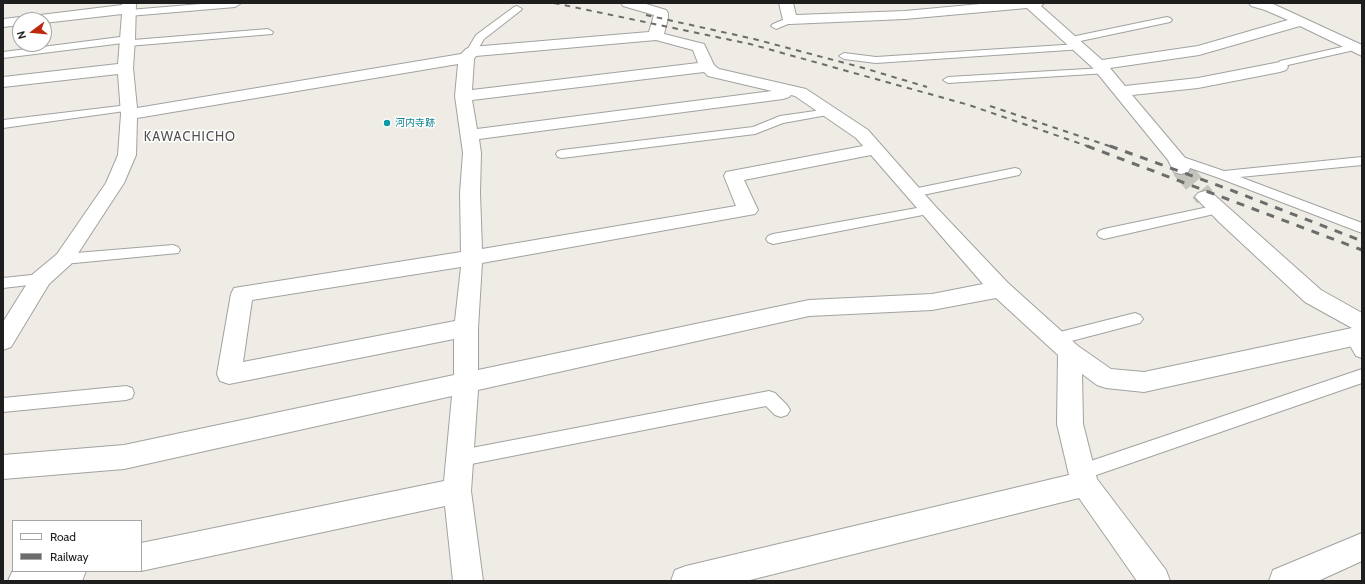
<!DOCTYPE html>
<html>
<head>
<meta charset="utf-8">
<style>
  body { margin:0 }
  #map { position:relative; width:1365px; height:584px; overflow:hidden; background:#eeece4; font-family:Cabin,sans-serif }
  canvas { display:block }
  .frame { position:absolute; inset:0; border:4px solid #1e1e1e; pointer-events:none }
  .legend { position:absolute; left:12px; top:520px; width:130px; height:52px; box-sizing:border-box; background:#fff; border:1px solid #a5a5a5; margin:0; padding:5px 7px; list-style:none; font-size:12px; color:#1e1e1e }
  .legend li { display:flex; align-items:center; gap:8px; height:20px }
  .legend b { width:20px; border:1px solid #a5a5a5 }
  .north { position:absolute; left:12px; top:12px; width:40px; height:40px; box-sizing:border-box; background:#fff; border:1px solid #a5a5a5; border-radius:50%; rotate:254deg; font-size:11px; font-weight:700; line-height:16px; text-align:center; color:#1e1e1e }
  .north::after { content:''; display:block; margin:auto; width:14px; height:18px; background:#bf280c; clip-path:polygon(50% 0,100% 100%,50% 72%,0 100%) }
</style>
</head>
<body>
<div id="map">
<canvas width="1365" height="584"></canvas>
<div class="frame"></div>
<ul class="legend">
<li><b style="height:5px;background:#fff"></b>Road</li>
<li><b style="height:5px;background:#6c6c6c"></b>Railway</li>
</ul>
<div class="north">N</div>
</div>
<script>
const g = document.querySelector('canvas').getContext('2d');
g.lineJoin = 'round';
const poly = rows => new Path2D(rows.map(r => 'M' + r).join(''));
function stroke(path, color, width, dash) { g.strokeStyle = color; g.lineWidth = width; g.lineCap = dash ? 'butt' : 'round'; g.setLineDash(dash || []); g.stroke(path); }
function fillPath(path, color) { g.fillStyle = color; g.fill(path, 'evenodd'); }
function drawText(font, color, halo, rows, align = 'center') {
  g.font = font + ' Cabin,"Noto Sans JP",sans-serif'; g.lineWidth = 3; g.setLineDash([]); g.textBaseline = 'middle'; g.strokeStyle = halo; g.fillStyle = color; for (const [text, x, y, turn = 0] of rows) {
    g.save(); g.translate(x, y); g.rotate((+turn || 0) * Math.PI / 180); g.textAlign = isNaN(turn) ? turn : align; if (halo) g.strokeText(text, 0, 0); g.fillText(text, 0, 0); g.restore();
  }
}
const streetTunnel = poly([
  [1181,168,1205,197]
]);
const lane = poly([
  [213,3,240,4,235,7,129,16,124,13,129,10,213,3],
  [517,6,522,9,520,11,484,39,475,54,467,54,466,52,476,35,514,7,517,6],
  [790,17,793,18,795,20,793,22,776,29,771,26,773,24,790,17],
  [1167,17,1170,18,1172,20,1170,22,1071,43,1066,40,1071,37,1167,17],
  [268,29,273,32,272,34,128,46,124,45,123,43,3,58,3,52,128,36,132,37,133,40,268,29],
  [1079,44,1083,45,1084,47,1083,49,876,63,844,59,839,56,844,53,876,57,1079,44],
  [1355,44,1359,45,1360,47,1359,49,1288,65,1284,69,1280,70,1275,67,1280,61,1355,44],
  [1104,68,1108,69,1109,71,1108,73,948,83,943,80,948,77,1104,68],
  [128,105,132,106,134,108,132,110,3,128,3,120,128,105],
  [829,109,833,110,835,112,833,114,783,123,755,134,562,158,558,157,556,154,558,151,562,150,753,127,780,116,829,109],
  [1177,155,1224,171,1362,157,1362,165,1240,177,1362,223,1362,233,1219,178,1173,162,1171,159,1173,156,1177,155],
  [1015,168,1019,169,1021,172,1019,175,913,197,908,196,906,193,908,190,913,189,1015,168],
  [1218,205,1223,206,1225,209,1223,212,1104,239,1099,237,1097,234,1099,231,1104,229,1218,205],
  [928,206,933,207,935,210,933,213,773,244,768,242,766,239,768,236,773,234,928,206],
  [173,245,178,247,180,250,178,253,64,264,59,262,57,259,59,256,64,254,173,245],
  [41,274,46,275,48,279,46,283,3,288,3,278,41,274],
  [1135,313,1140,315,1143,319,1140,323,1056,345,1050,343,1048,339,1050,335,1056,333,1135,313],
  [1353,331,1359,333,1362,338,1362,358,1356,356,1345,337,1347,333,1353,331],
  [1362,369,1362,383,1082,480,1075,478,1073,472,1075,466,1082,464,1362,369],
  [126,386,132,388,134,393,132,398,126,400,3,412,3,398,126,386],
  [769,391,775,393,787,405,790,410,787,415,781,417,775,415,766,406,461,466,455,464,452,458,455,452,461,450,769,391]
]);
const street = poly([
  [122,3,136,3,135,39,133,68,137,108,461,54,466,49,471,47,649,32,654,15,623,6,621,3,643,3,666,10,668,13,668,18,664,34,704,44,714,65,719,69,806,89,868,130,935,206,1008,283,1078,346,1111,369,1144,372,1352,328,1305,302,1219,222,1195,197,1198,193,1205,191,1212,193,1321,290,1362,313,1362,344,1144,392,1106,388,1097,385,1082,374,1083,424,1097,479,1166,570,1170,581,1137,581,1079,498,746,581,671,581,675,570,686,566,1069,475,1057,424,1058,355,996,298,932,310,809,316,478,390,471,491,483,581,453,581,445,506,141,571,141,543,444,481,452,396,124,469,3,479,3,455,124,445,454,375,454,339,229,384,220,381,217,374,231,294,234,288,461,252,460,193,463,153,455,96,458,64,137,118,136,155,124,183,71,264,49,284,11,347,3,350,3,322,33,274,57,254,106,183,118,155,121,114,118,74,3,87,3,77,118,64,122,14,44,23,44,20,20,20,20,25,3,27,3,19,20,17,26,19,32,16,122,5,122,3],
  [656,40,693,50,698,63,472,90,474,59,476,56,656,40],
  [704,72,708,76,772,91,477,129,472,100,704,72],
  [791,95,795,96,856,138,863,146,726,172,724,176,736,206,482,249,480,193,481,153,479,139,783,99,789,97,791,95],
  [871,155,983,284,932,294,809,300,478,370,478,328,482,263,755,214,758,210,744,180,871,155],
  [461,267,455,321,243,362,252,300,461,267],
  [779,3,793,3,796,15,905,11,991,3,1044,3,1041,6,1102,60,1198,46,1288,20,1265,10,1251,6,1249,3,1271,3,1362,45,1362,56,1300,26,1199,55,1110,68,1125,86,1198,78,1280,62,1286,64,1288,67,1286,70,1280,72,1198,88,1132,95,1186,159,1190,168,1188,172,1181,174,1174,172,1168,160,1093,68,1027,8,905,19,790,24,785,23,783,20,779,3],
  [1362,533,1362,561,1318,581,1269,581,1273,570,1362,533],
  [13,570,13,571,86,571,82,581,8,581,13,570]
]);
const railFar1 = poly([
  [554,3,750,44,969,105,1090,147],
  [646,15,754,39,860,67,927,87],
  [990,106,1112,147]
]);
const rail = poly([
  [1087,146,1362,250],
  [1110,146,1228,189,1362,241]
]);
const markers = [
  [387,123,4,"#0f9aa8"]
];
const farCulturenames = [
  ["河内寺跡",395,123]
];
const neighbourhoodNames = [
  ["KAWACHICHO",190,137]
];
stroke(streetTunnel, '#c4c3bc', 20, [20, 10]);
stroke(lane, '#a2a2a2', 2);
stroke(street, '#a2a2a2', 2);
fillPath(lane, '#fff');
fillPath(street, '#fff');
stroke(railFar1, '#6c6c6c', 2, [5.5, 5.5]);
stroke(rail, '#6c6c6c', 3, [8, 8]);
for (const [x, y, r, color] of markers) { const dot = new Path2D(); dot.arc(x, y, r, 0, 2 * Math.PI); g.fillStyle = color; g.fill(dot); stroke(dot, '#fff', 1.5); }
drawText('10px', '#0d838f', '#fff', farCulturenames, 'left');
g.letterSpacing = '1px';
drawText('13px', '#515151', '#fff', neighbourhoodNames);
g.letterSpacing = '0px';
</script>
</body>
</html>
